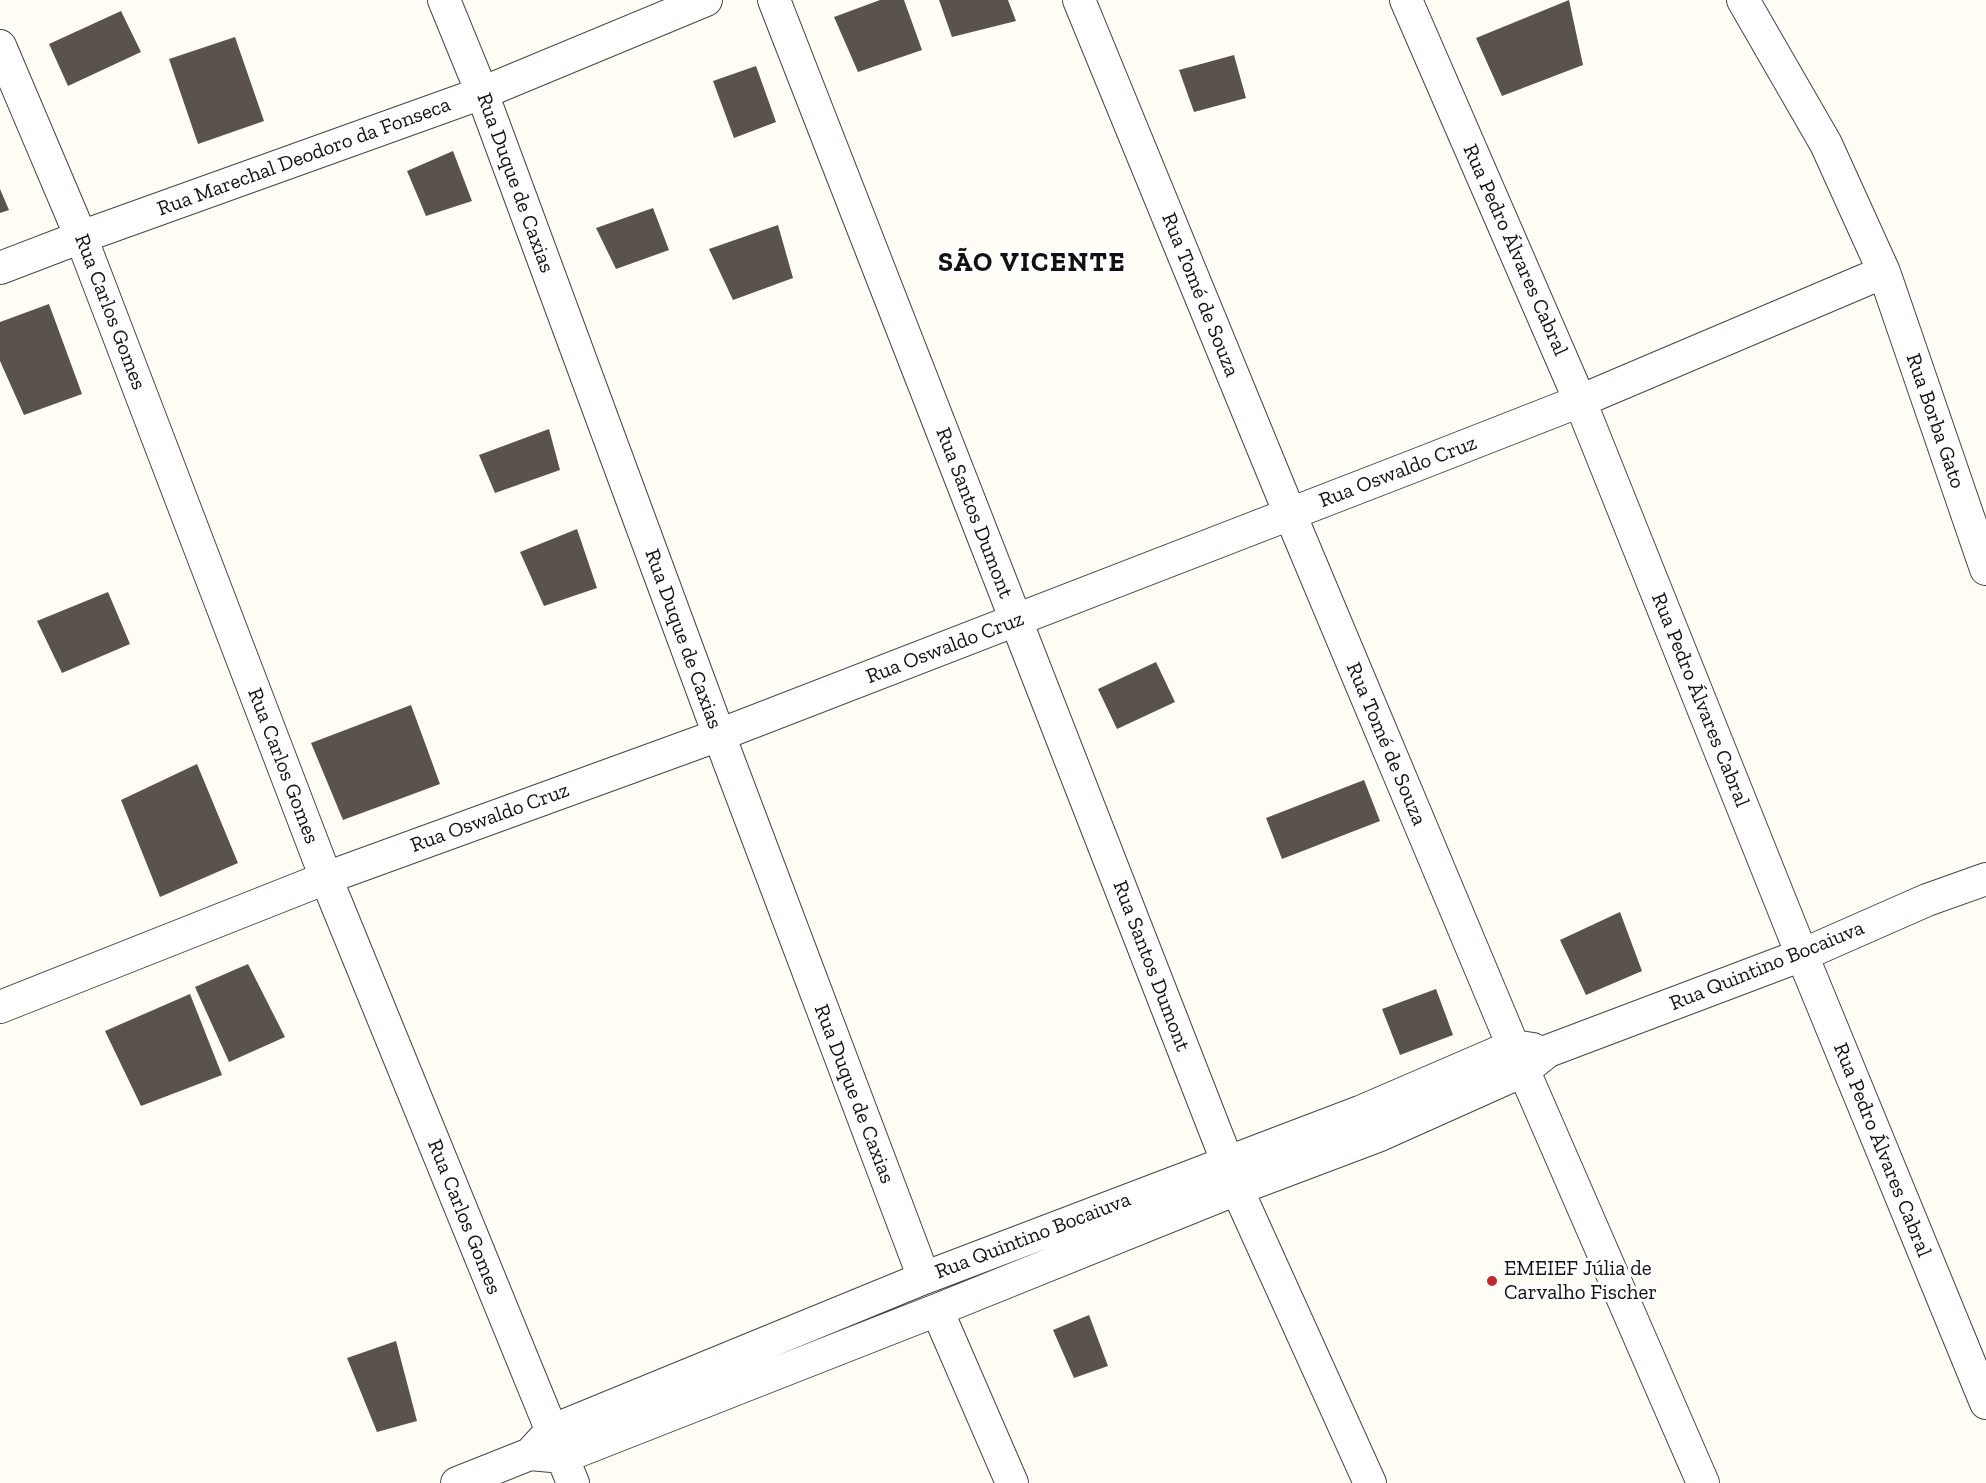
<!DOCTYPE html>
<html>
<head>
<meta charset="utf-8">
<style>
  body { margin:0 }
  canvas { display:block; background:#fffdf5 }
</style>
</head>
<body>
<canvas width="1986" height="1483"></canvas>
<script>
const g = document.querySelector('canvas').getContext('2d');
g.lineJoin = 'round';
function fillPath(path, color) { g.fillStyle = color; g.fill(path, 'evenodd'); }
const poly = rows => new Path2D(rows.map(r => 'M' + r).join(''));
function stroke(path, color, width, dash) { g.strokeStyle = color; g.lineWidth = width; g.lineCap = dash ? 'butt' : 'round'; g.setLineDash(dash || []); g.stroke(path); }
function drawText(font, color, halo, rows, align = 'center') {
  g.font = font + ' "Zilla Slab",serif'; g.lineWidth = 6; g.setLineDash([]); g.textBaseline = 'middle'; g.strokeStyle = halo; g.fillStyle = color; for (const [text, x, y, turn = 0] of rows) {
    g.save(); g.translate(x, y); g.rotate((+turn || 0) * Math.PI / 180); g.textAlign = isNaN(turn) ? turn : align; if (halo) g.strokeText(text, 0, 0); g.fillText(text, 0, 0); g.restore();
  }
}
const building = poly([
  [880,0,904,0,922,50,858,72,834,17],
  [939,0,1008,0,1016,21,952,37],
  [1569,0,1583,65,1502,96,1476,38],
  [121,11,141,52,68,86,49,44],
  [235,37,264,121,198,144,169,59],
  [1234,55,1246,98,1194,112,1179,70],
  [756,66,776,122,734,138,713,81],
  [453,151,472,201,426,216,407,171],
  [0,189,9,210,0,213],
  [653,208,669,250,616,269,596,228],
  [778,225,793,278,733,300,709,249],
  [49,304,82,394,24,415,0,361,0,322],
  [549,429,560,470,495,493,479,455],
  [577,529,597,588,544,606,520,552],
  [108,592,130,644,62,673,37,621],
  [1156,662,1175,702,1117,729,1098,689],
  [411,705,440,784,343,820,311,743],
  [197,764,238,863,160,897,121,800],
  [1364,780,1380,821,1282,859,1266,818],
  [1620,912,1642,971,1586,995,1560,940],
  [248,964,285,1037,229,1062,195,987],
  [1436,989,1453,1035,1400,1055,1382,1009],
  [190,994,222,1075,141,1106,105,1031],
  [1089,1315,1108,1366,1074,1378,1053,1330],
  [396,1341,417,1421,377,1432,347,1358]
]);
const street = poly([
  [444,0,482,93,719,735,924,1278],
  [774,0,1227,1161],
  [1079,0,1290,514,1513,1046,1703,1483],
  [1406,0,1580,401,1802,955,1986,1403],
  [1743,0,1826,144,1884,272,1986,569],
  [0,46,81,237,326,878,573,1483],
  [0,268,81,237,482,93,706,0],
  [0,1007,326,878,719,735,1419,464,1580,401,1884,272],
  [1237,1189,1370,1483],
  [937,1310,1012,1483],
  [530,1454,563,1457,937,1310,1237,1189,1380,1135,1523,1071,1548,1051,1802,955,1927,900,1986,879],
  [457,1483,530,1454,551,1431,924,1278,1360,1112,1513,1046,1533,1049]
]);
const markers = [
  [1492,1281,6,"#c4262e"]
];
const streetNames = [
  ["Rua Marechal Deodoro da Fonseca",304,157,-20],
  ["Rua Duque de Caxias",515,183,70],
  ["Rua Pedro Álvares Cabral",1515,250,66],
  ["Rua Tomé de Souza",1200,295,68],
  ["Rua Carlos Gomes",110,312,69],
  ["Rua Borba Gato",1935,421,71],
  ["Rua Oswaldo Cruz",1398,472,-21],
  ["Rua Santos Dumont",974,513,69],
  ["Rua Duque de Caxias",683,639,70],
  ["Rua Oswaldo Cruz",945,648,-21],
  ["Rua Pedro Álvares Cabral",1700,700,68],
  ["Rua Tomé de Souza",1386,744,67],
  ["Rua Carlos Gomes",283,766,69],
  ["Rua Oswaldo Cruz",490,818,-20],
  ["Rua Santos Dumont",1151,966,69],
  ["Rua Quintino Bocaiuva",1767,966,-22],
  ["Rua Duque de Caxias",854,1094,69],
  ["Rua Pedro Álvares Cabral",1882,1150,68],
  ["Rua Carlos Gomes",464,1217,68],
  ["Rua Quintino Bocaiuva",1033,1236,-21]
];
const poiNames = [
  ["EMEIEF Júlia de",1504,1269],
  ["Carvalho Fischer",1504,1293]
];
const districtNames = [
  ["SÃO VICENTE",1032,263]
];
fillPath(building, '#5a524d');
stroke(street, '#444', 34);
stroke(street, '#fff', 32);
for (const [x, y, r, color] of markers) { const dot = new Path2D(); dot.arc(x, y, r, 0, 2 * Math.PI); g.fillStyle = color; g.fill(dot); stroke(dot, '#fff', 2); }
drawText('21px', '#111', '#fff', streetNames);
drawText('21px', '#111', '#fff', poiNames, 'left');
g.letterSpacing = '1.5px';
drawText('bold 27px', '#111', '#fff', districtNames);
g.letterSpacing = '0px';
</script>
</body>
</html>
